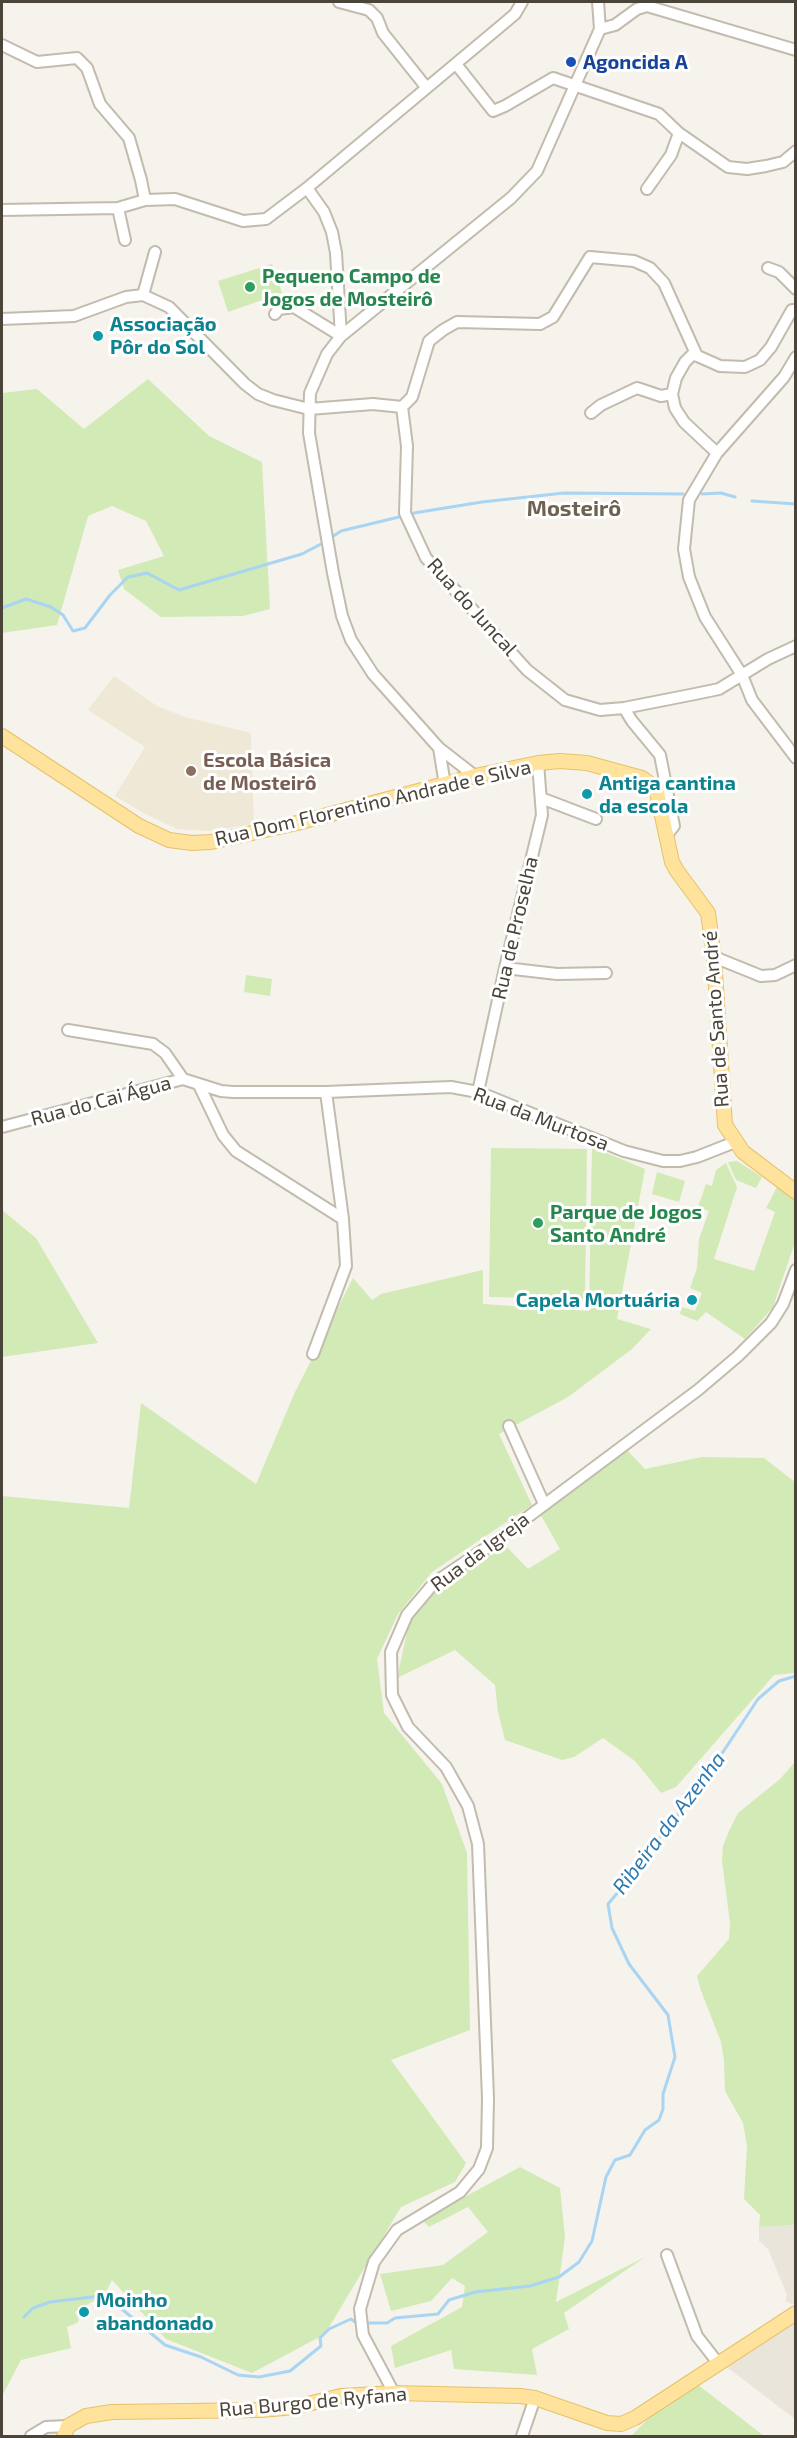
<!DOCTYPE html>
<html>
<head>
<meta charset="utf-8">
<style>
  body { margin:0 }
  #map { position:relative; width:797px; height:2438px; overflow:hidden; background:#f6f3ec; font-family:"Exo 2",sans-serif }
  canvas { display:block }
  .frame { position:absolute; inset:0; border:3px solid #4b4439; pointer-events:none }
</style>
</head>
<body>
<div id="map">
<canvas width="797" height="2438"></canvas>
<div class="frame"></div>
</div>
<script>
const g = document.querySelector('canvas').getContext('2d');
g.lineJoin = 'round';
function fillPath(path, color) { g.fillStyle = color; g.fill(path, 'evenodd'); }
const poly = rows => new Path2D(rows.map(r => 'M' + r).join(''));
function stroke(path, color, width, dash) { g.strokeStyle = color; g.lineWidth = width; g.lineCap = dash ? 'butt' : 'round'; g.setLineDash(dash || []); g.stroke(path); }
function drawText(font, color, halo, rows, align = 'center') {
  g.font = font + ' "Exo 2",sans-serif'; g.lineWidth = 6; g.setLineDash([]); g.textBaseline = 'middle'; g.strokeStyle = halo; g.fillStyle = color; for (const [text, x, y, turn = 0] of rows) {
    g.save(); g.translate(x, y); g.rotate((+turn || 0) * Math.PI / 180); g.textAlign = isNaN(turn) ? turn : align; if (halo) g.strokeText(text, 0, 0); g.fillText(text, 0, 0); g.restore();
  }
}
const residential = poly([
  [795,2225,796,2302,792,2304,785,2301,787,2295,768,2249,759,2241,759,2227],
  [795,2319,795,2419,724,2365]
]);
const education = poly([
  [114,676,157,706,185,717,251,733,254,824,208,831,177,829,145,814,115,796,145,747,88,710]
]);
const green = poly([
  [272,264,282,293,228,312,218,281],
  [148,379,209,436,262,462,270,609,243,616,161,617,124,589,118,570,164,556,146,521,112,506,88,516,57,625,2,633,2,393,37,389,84,429],
  [246,975,272,979,270,996,244,992],
  [592,1147,645,1169,617,1319,651,1329,632,1349,568,1397,499,1434,532,1505,432,1572,398,1614,377,1659,384,1713,442,1784,467,1853,470,2030,391,2060,466,2163,455,2182,401,2207,325,2334,252,2373,166,2339,112,2280,105,2294,75,2312,79,2320,77,2323,67,2327,71,2348,21,2360,2,2396,2,1496,129,1508,141,1403,256,1484,295,1392,353,1278,372,1300,381,1294,483,1270,483,1304,589,1311],
  [491,1148,587,1149,585,1299,489,1297],
  [737,1161,762,1177,756,1188,736,1180,728,1162],
  [726,1163,737,1187,714,1259,754,1271,775,1212,766,1208,777,1187,795,1201,795,1242,773,1307,745,1339,706,1312,697,1321,680,1314,682,1307,695,1311,702,1293,690,1288,697,1268,699,1239,709,1211,698,1207,706,1184,712,1186,716,1170],
  [657,1172,685,1181,679,1202,652,1194],
  [2,1210,36,1238,98,1343,2,1357],
  [625,1448,645,1469,702,1457,764,1458,795,1482,795,1673,774,1675,676,1787,661,1793,635,1761,603,1738,574,1757,562,1760,505,1740,498,1712,495,1685,455,1650,397,1678,409,1623,433,1592,504,1544,528,1569,560,1549,539,1512],
  [795,1762,795,2225,759,2227,760,2215,744,2199,747,2146,743,2123,725,2091,724,2061,721,2042,700,1988,697,1976,729,1939,730,1923,722,1861,723,1846,729,1831,738,1813,780,1779],
  [520,2167,560,2188,565,2237,556,2302,645,2257,564,2313,569,2329,532,2349,537,2375,454,2369,451,2350,395,2368,391,2346,462,2307,465,2286,452,2278,431,2301,391,2311,380,2274,443,2265,488,2232,468,2207,429,2227,422,2220],
  [697,2384,764,2436,631,2436,647,2420,679,2395]
]);
const stream = poly([
  [702,494,721,493,735,497],
  [752,501,796,504],
  [414,513,482,502,564,493,683,494],
  [332,537,341,531,399,517],
  [2,608,26,599,51,607,63,615,73,631,85,628,110,595,128,577,147,573,179,590,302,554,321,544],
  [117,2305,165,2345,201,2357,238,2375,259,2377,290,2371,321,2346,320,2338,329,2329,351,2319,355,2322],
  [24,2317,33,2308,50,2302,100,2296,110,2301],
  [366,2323,387,2323,395,2318,438,2314,449,2300,475,2292,530,2286,559,2277,579,2262,592,2241,606,2177,615,2160,630,2155,645,2130,659,2120,663,2109,663,2094,675,2057,668,2015,629,1964,612,1928,608,1904,625,1884,643,1853,657,1841,678,1815,684,1795,723,1752,758,1699,779,1681,796,1676]
]);
const minor = poly([
  [339,2,369,10,377,18,383,33,426,87],
  [600,29,615,25,637,9,647,6,796,50],
  [2,45,37,62,77,58,87,68,100,104,129,138,141,180,145,200],
  [456,64,493,111,505,106,553,78,659,114,679,133,728,167,747,169,766,166,783,162,796,151],
  [307,188,324,212,332,232,336,253,341,336],
  [647,189,671,155,679,133],
  [118,208,125,240],
  [2,210,118,208,145,200,175,199,243,221,266,219,307,188,502,25,515,14,522,2],
  [768,268,779,272,796,289],
  [143,295,155,252],
  [275,314,279,309,294,307,341,336],
  [2,319,74,316,126,297,143,295,169,307,245,384,258,394,273,400,309,409,373,404,402,407],
  [796,357,784,377,717,453,689,500,684,549,689,577,705,617,742,675,752,700,796,758],
  [402,407,407,446,405,513,426,558,527,670,565,700,600,710,624,708,695,694,719,689,768,659,796,646],
  [402,407,412,397,429,341,443,330,457,322,540,324,553,317,590,257,634,261,650,268,664,283,697,356],
  [591,413,601,405,637,388,661,396,672,394],
  [717,453,684,422,675,408,672,394,676,378,685,362,693,354,720,366,745,367,760,360,771,347,792,310,796,310],
  [624,708,632,721,660,755,674,826,666,836],
  [439,748,445,785],
  [475,776,439,748,373,674,351,640,342,616,333,573,309,433,310,393,327,354,341,336,511,198,537,171,600,29,598,2],
  [541,798,596,819],
  [714,957,761,976,775,975,796,965],
  [505,968,557,974,606,973],
  [68,1030,153,1044,165,1053,183,1079],
  [199,1085,223,1135,236,1151,343,1219],
  [478,1092,505,968,542,815,538,763],
  [2,1127,183,1079,221,1091,233,1092,326,1092,451,1087,478,1092,624,1151,663,1161,680,1161,697,1157,735,1142],
  [313,1354,346,1266,343,1219,326,1092],
  [509,1426,544,1504],
  [667,2255,697,2336,718,2363],
  [394,2393,363,2335,360,2309,374,2262,397,2230,460,2192,479,2169,487,2148,488,2098,478,1844,468,1806,446,1767,408,1727,392,1695,391,1652,407,1615,434,1583,489,1546,698,1390,738,1356,771,1323,783,1304,796,1270],
  [31,2436,46,2427,68,2426],
  [522,2436,535,2398]
]);
const major = poly([
  [2,736,139,826,169,840,192,843,211,842,297,823,475,776,538,763,560,761,587,763,642,778,656,788,672,862,677,871,708,913,714,957,725,1125,743,1152,796,1192],
  [64,2436,68,2426,86,2416,112,2412,261,2410,295,2407,341,2396,394,2393,520,2396,535,2398,607,2423,621,2424,635,2418,796,2313]
]);
const markers = [
  [571,62,6,"#1a4fb4"],
  [250,287,6,"#2e9e5b"],
  [98,336,6,"#0f9aa8"],
  [191,771,6,"#8d6e63"],
  [587,794,6,"#0f9aa8"],
  [538,1223,6,"#2e9e5b"],
  [692,1300,6,"#0f9aa8"],
  [84,2312,6,"#0f9aa8"]
];
const transitNames = [
  ["Agoncida A",583,62]
];
const leisureNames = [
  ["Pequeno Campo de",262,276],
  ["Jogos de Mosteirô",262,299],
  ["Parque de Jogos",550,1212],
  ["Santo André",550,1235]
];
const cultureNames = [
  ["Associação",110,324],
  ["Pôr do Sol",110,347],
  ["Antiga cantina",599,783],
  ["da escola",599,806],
  ["Capela Mortuária",680,1300,"right"],
  ["Moinho",96,2300],
  ["abandonado",96,2323]
];
const streetNames = [
  ["Rua do Juncal",472,607,48],
  ["Rua Dom Florentino Andrade e Silva",373,803,-13],
  ["Rua de Proselha",515,928,-77],
  ["Rua de Santo André",716,1019,-94],
  ["Rua do Cai Água",101,1101,-15],
  ["Rua da Murtosa",541,1119,21],
  ["Rua da Igreja",480,1552,-37],
  ["Rua Burgo de Ryfana",313,2402,-5]
];
const educationNames = [
  ["Escola Básica",203,760],
  ["de Mosteirô",203,783]
];
const waterNames = [
  ["Ribeira da Azenha",669,1823,-53]
];
const quarterNames = [
  ["Mosteirô",574,509]
];
fillPath(residential, '#eae5da');
fillPath(education, '#efe8d6');
fillPath(green, '#d2eab5');
stroke(stream, '#a9d4f2', 3);
stroke(minor, '#c2bbae', 14);
stroke(major, '#e6c16a', 16);
stroke(minor, '#fff', 10);
stroke(major, '#ffe39c', 14);
for (const [x, y, r, color] of markers) { const dot = new Path2D(); dot.arc(x, y, r, 0, 2 * Math.PI); g.fillStyle = color; g.fill(dot); stroke(dot, '#fff', 2); }
drawText('bold 20px', '#164399', '#fff', transitNames, 'left');
drawText('bold 20px', '#27864d', '#fff', leisureNames, 'left');
drawText('bold 20px', '#0d838f', '#fff', cultureNames, 'left');
drawText('20px', '#4b4439', '#fff', streetNames);
drawText('bold 20px', '#785e54', '#fff', educationNames, 'left');
drawText('italic 21px', '#2e7ab2', '#fff', waterNames);
drawText('bold 22px', '#6e6250', '#fff', quarterNames);
</script>
</body>
</html>
